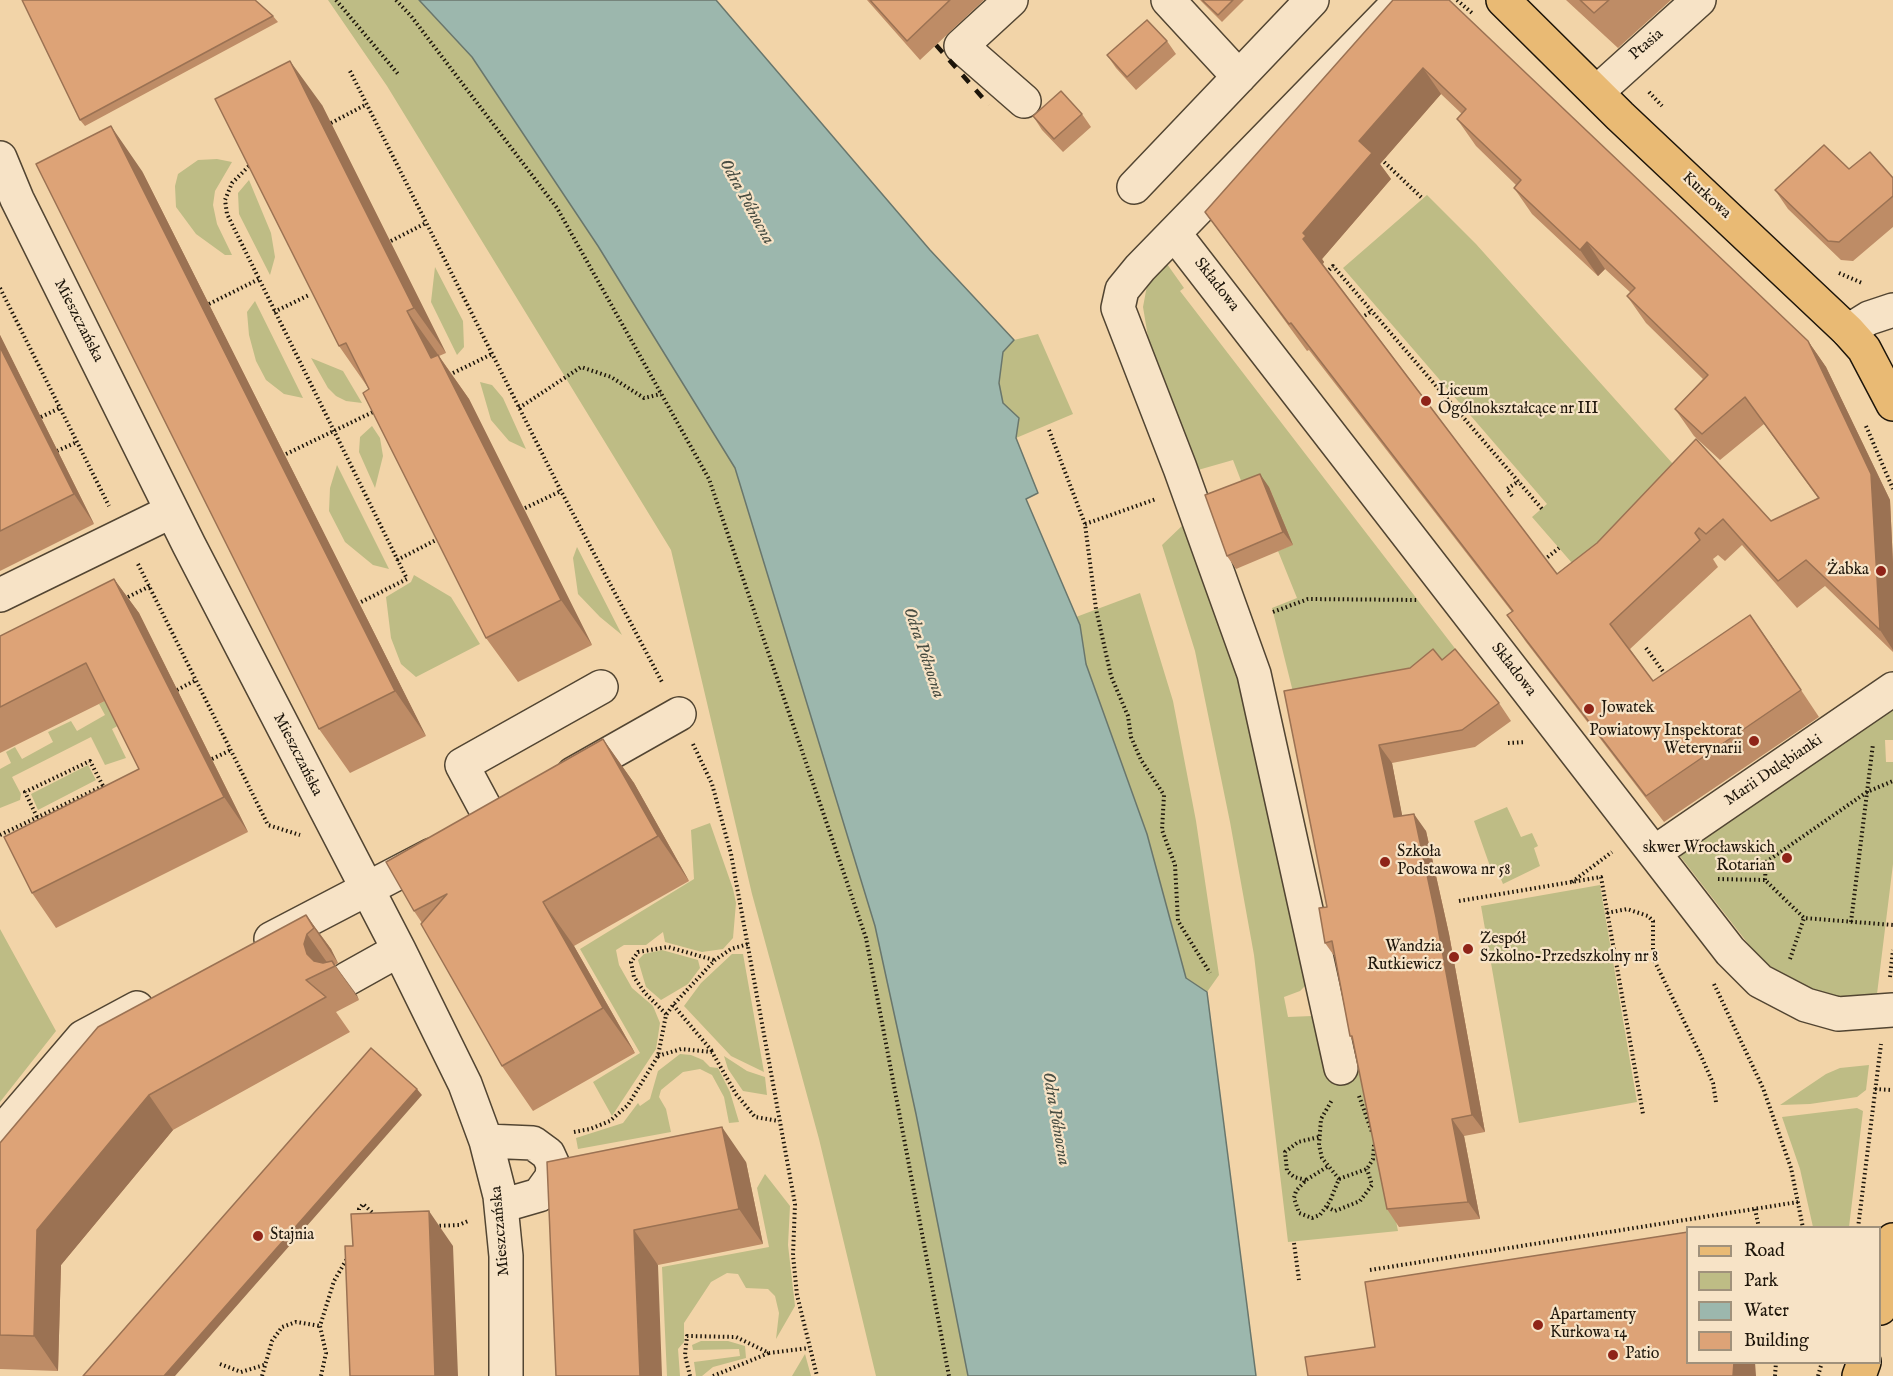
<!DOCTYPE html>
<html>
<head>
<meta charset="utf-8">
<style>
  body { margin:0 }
  #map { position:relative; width:1893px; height:1376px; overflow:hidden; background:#f2d4a8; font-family:"IM FELL English",serif }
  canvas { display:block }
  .legend { position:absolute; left:1686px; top:1226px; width:195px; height:138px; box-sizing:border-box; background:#f7e3c6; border:2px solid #a0917b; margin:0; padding:8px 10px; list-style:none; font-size:18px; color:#1d150a }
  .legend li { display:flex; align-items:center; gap:12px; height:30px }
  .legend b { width:30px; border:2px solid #a0917b }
</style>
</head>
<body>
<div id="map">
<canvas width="1893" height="1376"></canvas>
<ul class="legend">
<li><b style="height:8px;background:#e9ba74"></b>Road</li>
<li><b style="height:16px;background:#bebc85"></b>Park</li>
<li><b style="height:16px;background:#9cb7ad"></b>Water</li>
<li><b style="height:16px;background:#dda377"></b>Building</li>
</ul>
</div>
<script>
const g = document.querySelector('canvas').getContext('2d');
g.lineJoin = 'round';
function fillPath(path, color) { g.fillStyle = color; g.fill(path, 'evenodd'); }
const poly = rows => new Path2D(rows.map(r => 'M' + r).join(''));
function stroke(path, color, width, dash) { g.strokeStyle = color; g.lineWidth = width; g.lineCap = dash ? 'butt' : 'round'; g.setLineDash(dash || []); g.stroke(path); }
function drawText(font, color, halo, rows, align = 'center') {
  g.font = font + ' "IM FELL English",serif'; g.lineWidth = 4.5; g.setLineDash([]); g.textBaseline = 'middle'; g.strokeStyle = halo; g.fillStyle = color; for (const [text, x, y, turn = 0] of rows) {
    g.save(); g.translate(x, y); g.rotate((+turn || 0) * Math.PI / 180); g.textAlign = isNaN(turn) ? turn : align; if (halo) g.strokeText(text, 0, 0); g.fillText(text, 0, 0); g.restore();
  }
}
const green = poly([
  [328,0,419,0,472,57,598,246,735,468,875,926,916,1114,968,1376,876,1376,819,1139,752,894,671,550,387,86],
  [217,159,232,162,215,191,213,205,217,224,232,255,225,255,196,234,176,207,175,186,178,174,198,160],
  [249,180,271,233,275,257,270,275,239,214,238,193],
  [1427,195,1476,244,1690,483,1585,578,1532,517,1547,504,1343,268],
  [1167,264,1184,288,1180,291,1457,651,1416,683,1296,704,1272,608,1297,598,1278,551,1292,545,1269,487,1247,496,1233,460,1198,470,1150,349,1143,307,1149,275],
  [435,267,463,321,464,347,457,355,431,302],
  [255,301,303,398,284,394,266,380,256,361,249,335,247,312],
  [1038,334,1073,414,1016,438,1019,418,1003,403,999,383,1003,352,1014,340],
  [311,358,343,371,362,403,346,401,336,396,328,388],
  [480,382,492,385,503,398,526,449,509,441,491,420],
  [372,426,380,438,383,456,375,488,359,452,360,437],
  [337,465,389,569,373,565,345,542,329,511,330,488],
  [1185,523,1245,677,1307,984,1300,991,1284,997,1288,1017,1312,1016,1320,1021,1358,1030,1398,1231,1288,1242,1254,955,1230,822,1195,651,1162,545],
  [577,547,622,635,600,617,578,594,573,558],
  [414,575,451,597,480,644,416,677,401,664,391,638,386,597,411,582],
  [1140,593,1173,701,1196,821,1219,975,1207,992,1186,978,1147,834,1086,664,1080,625,1076,617],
  [111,698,123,723,112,729,126,758,105,765,91,737,12,777,21,794,20,800,0,808,0,769,11,763,6,752,15,747,22,759,53,742,48,732,71,721,77,731,105,715,99,704],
  [1893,706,1893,740,1885,740,1886,762,1893,762,1893,864,1877,994,1859,997,1826,996,1799,986,1760,959,1676,851],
  [88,765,96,780,38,810,31,794],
  [1507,807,1521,837,1532,833,1538,846,1534,848,1540,866,1503,884,1496,867,1491,869,1474,821],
  [710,823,733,889,736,903,733,938,723,949,702,952,665,942,663,932,646,945,624,945,616,950,619,965,632,988,653,1006,660,1023,656,1049,612,1116,593,1082,640,1053,580,949,694,879,691,830],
  [1600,885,1637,1102,1519,1123,1481,906],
  [0,929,56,1031,0,1102],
  [662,950,698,960,700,968,688,984,661,1000,646,987,638,960,644,954],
  [732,954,743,954,764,1072,731,1056,684,1006,701,983],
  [680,1054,691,1055,703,1060,710,1067,718,1068,730,1092,739,1122,729,1123,724,1097,712,1075,700,1069,683,1072,661,1090,659,1097,666,1109,671,1132,578,1149,576,1138,623,1123,638,1103,640,1106,650,1099,658,1071],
  [724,1056,747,1071,765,1077,767,1095,743,1091,728,1069],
  [1869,1065,1866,1090,1857,1097,1810,1104,1780,1105,1826,1074,1840,1068],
  [1857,1108,1863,1111,1849,1227,1813,1227,1800,1169,1782,1117],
  [765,1174,790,1206,788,1245,795,1306,776,1339,779,1313,775,1296,768,1289,746,1288,738,1274,727,1273,711,1282,684,1323,684,1342,678,1349,680,1376,667,1376,662,1267,769,1247,757,1188],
  [701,1341,728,1341,745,1346,746,1358,713,1367,702,1376,696,1376,694,1362,740,1356,739,1349,693,1350,692,1345],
  [805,1354,811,1376,792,1376]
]);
const water = poly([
  [419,0,716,0,930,250,1014,340,1003,352,999,383,1003,403,1019,418,1016,438,1038,493,1026,499,1080,625,1086,664,1147,834,1186,978,1207,992,1256,1376,968,1376,916,1114,875,926,735,468,598,246,472,57,419,0]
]);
const path = poly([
  [336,0,398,74],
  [396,0,411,16,557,208,709,479,866,938,949,1376],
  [1457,0,1472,13],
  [350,71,561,491,663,684],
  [1649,92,1662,106],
  [331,123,367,104],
  [1381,159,1423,199],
  [252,163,232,183,225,200,227,214,407,579,359,603],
  [387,243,426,223],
  [1326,273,1333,266,1542,509],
  [1839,273,1862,283],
  [0,288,109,506],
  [209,304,259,279],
  [274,312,309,295],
  [1361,318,1372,311],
  [449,375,492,354],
  [519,408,581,367,611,377,644,398,661,394],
  [41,417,60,408],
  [1866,426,1893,489],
  [1049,430,1085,524,1096,609,1111,676,1128,716,1131,737,1141,760,1164,795,1162,830,1175,865,1178,921,1210,973],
  [57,451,77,442],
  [282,456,375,411],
  [1512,496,1507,489,1519,481],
  [521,510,561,491],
  [1085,524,1156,499],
  [397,560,438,539],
  [1544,560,1559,548],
  [138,564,268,825,300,835],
  [124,599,150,586],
  [1273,612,1308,599,1417,600],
  [1646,648,1667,677],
  [177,690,196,680],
  [1508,743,1526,742],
  [693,744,712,784,731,854,795,1204,793,1255,797,1295,817,1376],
  [212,759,231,750],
  [37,817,25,792,90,761,103,786],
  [0,835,103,786,108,788],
  [1718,879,1765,880,1804,918,1893,925],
  [1765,880,1766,862,1867,792,1893,781],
  [1572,882,1612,852],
  [1459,901,1601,877,1643,1114],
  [1607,913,1627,909,1648,916,1653,921,1653,958,1701,1056,1713,1083,1716,1102],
  [1851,922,1873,744],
  [1790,959,1804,918],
  [1890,977,1893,950],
  [1714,984,1763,1088,1791,1168,1803,1228],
  [673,1005,712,1051],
  [666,1014,645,993,634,977,631,962,638,952,668,947,714,960],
  [658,1056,681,1049,712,1052,736,1094,755,1117,779,1121],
  [1875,1089,1891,1090],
  [1359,1096,1372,1132],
  [574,1132,590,1129,610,1121,628,1105,658,1056,666,1015,673,1005,715,960,731,949,748,944],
  [1327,1167,1306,1180,1296,1191,1294,1198,1299,1213,1312,1218,1320,1215,1330,1201,1339,1179,1322,1158,1319,1145,1321,1119,1332,1100],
  [1339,1179,1367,1169,1373,1159,1374,1145],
  [1306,1180,1294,1177,1287,1171,1285,1152,1298,1142,1319,1137],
  [1327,1207,1335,1211,1360,1201,1372,1185,1367,1169],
  [1755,1209,1759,1228],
  [359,1219,359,1209,363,1204,376,1216],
  [435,1226,459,1225,468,1221],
  [1858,1228,1881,1044],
  [1294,1243,1299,1280],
  [1370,1270,1798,1202],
  [220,1364,241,1372,264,1365],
  [262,1376,272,1341,282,1327,296,1322,320,1326],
  [321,1376,326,1353,320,1326,334,1281,348,1257],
  [690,1376,685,1355,687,1336,736,1337,769,1353,809,1348],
  [713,1376,769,1353],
  [1775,1376,1776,1362],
  [1818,1376,1822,1362]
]);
const minor = poly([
  [1011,0,961,46,1024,101],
  [1168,0,1239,77],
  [1597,92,1699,0],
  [0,158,17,199,189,545,399,950,465,1084,486,1141,500,1196,506,1256,506,1376],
  [1134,187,1312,0],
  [1174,233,1730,951,1760,981,1806,1005,1838,1014,1893,1010],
  [1848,331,1869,318,1893,310],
  [0,595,172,511],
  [573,774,679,714],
  [492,821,462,765,601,687],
  [1655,852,1893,689],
  [271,939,432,855],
  [347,979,399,950],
  [1341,1068,1254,674,1180,468,1118,308,1122,290,1140,268,1401,0],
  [0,1134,83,1037,137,1008],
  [486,1141,533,1143,548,1154,553,1165,552,1177,539,1195,501,1206]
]);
const major = poly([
  [1503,0,1620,116,1848,331,1864,349,1893,404],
  [1880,1308,1893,1240],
  [1859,1376,1864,1362]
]);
const rail = poly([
  [936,45,989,105]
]);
const wall = poly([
  [867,0,984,0,920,60],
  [1200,0,1244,0,1222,22],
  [1393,0,1808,341,1826,367,1890,500,1893,563,1893,652,1825,586,1797,608,1742,545,1725,561,1718,555,1713,559,1718,567,1630,649,1653,681,1769,642,1819,717,1664,822,1526,642,1507,615,1512,612,1309,350,1307,351,1205,212],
  [1441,94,1462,114,1457,119,1476,146,1516,185,1514,188,1532,214,1598,276,1605,269,1631,293,1627,296,1646,323,1703,379,1675,409,1694,436,1720,460,1764,424,1818,498,1771,521,1696,439,1597,543,1557,574,1323,264,1324,262,1322,259,1391,179,1380,164],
  [1566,0,1671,0,1618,48],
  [273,16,278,22,85,126,80,120],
  [1167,41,1176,54,1136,90,1116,68,1107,55],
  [322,105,446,353,439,356,469,399,592,645,518,682,486,638,369,389,339,346],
  [1082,114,1091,127,1063,152,1042,130,1033,116],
  [1849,169,1893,178,1893,227,1853,261,1841,260,1788,209,1775,190],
  [142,171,426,736,350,773,319,729],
  [0,335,94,524,0,571],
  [1269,487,1293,545,1236,569,1227,556],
  [114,579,139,613,248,832,56,928,32,893,139,769,105,701,0,753,0,636],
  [1410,668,1499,703,1511,721,1475,747,1392,763,1402,816,1426,831,1449,934,1485,1132,1464,1136,1480,1219,1399,1227,1387,1209,1353,1041,1350,1036,1335,957,1325,943,1327,907,1284,691],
  [603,739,634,783,689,881,574,946,635,1053,533,1111,502,1066,422,923,414,911],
  [306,915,331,949,338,963,335,965,359,1000,336,1012,350,1032,173,1130,61,1265,58,1371,0,1369,0,1143],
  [547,1162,746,1162,763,1244,658,1265]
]);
const shadedWall = poly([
  [290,61,322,105,446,353,414,308],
  [1423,68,1441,94,1380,164,1391,179,1322,259,1324,262,1322,265,1303,239,1303,233,1359,141],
  [111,126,142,171,426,736,395,691],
  [1587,242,1605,269,1598,276,1580,250],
  [407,311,439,356,431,358],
  [0,335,94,524,74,494,0,347],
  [1808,341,1826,367,1890,500,1893,563,1893,650,1880,630],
  [438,355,469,399,592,645,561,600],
  [1260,474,1269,487,1293,545,1283,532],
  [114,579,139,613,248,832,224,797],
  [1750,615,1769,642,1819,717,1801,690],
  [603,739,634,783,689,881,658,836],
  [1379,745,1392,763,1406,835,1394,817],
  [1414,814,1426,831,1449,934,1485,1132,1472,1115],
  [543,902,574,946,635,1053,603,1008],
  [306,915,331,949,338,963,314,928],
  [307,934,331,968,320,973,307,954,304,944],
  [332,961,357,995,359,1000,335,966],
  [417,1089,422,1095,175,1376,164,1376],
  [149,1095,173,1130,61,1265,58,1371,34,1336,37,1230],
  [1452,1119,1464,1136,1480,1219,1468,1202],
  [722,1127,746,1162,763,1244,739,1209],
  [429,1211,453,1246,458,1376,435,1376],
  [634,1230,658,1265,662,1376,640,1376],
  [1734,1362,1755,1362,1756,1376,1733,1376]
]);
const building = poly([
  [22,0,255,0,273,16,80,120,22,0],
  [870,0,950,0,907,41,870,0],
  [1202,0,1233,0,1218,15,1202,0],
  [1393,0,1449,0,1808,341,1871,474,1880,630,1806,560,1778,581,1723,519,1706,534,1699,528,1695,533,1700,540,1610,624,1653,681,1750,615,1801,690,1646,796,1507,615,1513,611,1291,323,1289,324,1205,212,1393,0],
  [1423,68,1466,109,1457,119,1521,180,1514,188,1580,250,1587,242,1635,288,1627,296,1708,375,1675,409,1702,434,1745,397,1819,498,1771,521,1696,439,1597,543,1557,574,1303,239,1306,236,1303,233,1372,153,1359,141,1423,68],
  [1580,0,1609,0,1594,13,1580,0],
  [1147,20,1167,41,1127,77,1107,55,1147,20],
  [290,61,414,308,407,311,431,358,438,355,561,600,486,638,363,393,369,389,346,343,339,346,215,99,290,61],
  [1061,91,1082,114,1054,139,1033,116,1061,91],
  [111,126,395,691,319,729,36,164,111,126],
  [1824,145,1849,169,1870,152,1893,178,1893,196,1839,242,1828,241,1775,190,1824,145],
  [0,347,74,494,0,531,0,347],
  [1260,474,1283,532,1227,556,1205,495,1260,474],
  [114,579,224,797,32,893,4,837,139,769,86,663,0,707,0,636,114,579],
  [1433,649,1442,660,1455,649,1499,703,1462,730,1379,745,1394,817,1414,814,1436,917,1472,1115,1452,1119,1468,1202,1387,1209,1352,1036,1350,1036,1332,941,1325,943,1319,908,1327,907,1284,691,1410,668,1433,649],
  [603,739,658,836,543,902,603,1008,502,1066,421,924,447,894,414,911,386,862,603,739],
  [306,915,314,928,307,934,304,944,307,954,314,961,323,963,332,961,335,966,306,980,326,997,149,1095,37,1230,34,1336,0,1335,0,1143,98,1027,306,915],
  [371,1048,417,1089,164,1376,83,1376,371,1048],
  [722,1127,739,1209,634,1230,640,1376,556,1376,547,1162,722,1127],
  [429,1211,435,1376,350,1376,345,1246,353,1246,351,1214,429,1211],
  [1688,1232,1688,1362,1734,1362,1733,1376,1308,1376,1305,1357,1375,1347,1365,1282,1688,1232]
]);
const markers = [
  [1426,401,6,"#8f2418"],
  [1881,571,6,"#8f2418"],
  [1589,709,6,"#8f2418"],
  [1754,741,6,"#8f2418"],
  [1787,858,6,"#8f2418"],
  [1385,862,6,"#8f2418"],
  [1468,949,6,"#8f2418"],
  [1454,957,6,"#8f2418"],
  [258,1236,6,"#8f2418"],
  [1538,1325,6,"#8f2418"],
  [1613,1355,6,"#8f2418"]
];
const streetNames = [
  ["Ptasia",1647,45,-41],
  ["Kurkowa",1706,196,43],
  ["Składowa",1216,285,52],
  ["Mieszczańska",78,321,63],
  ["Składowa",1513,670,52],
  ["Mieszczańska",297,755,63],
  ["Marii Dulębianki",1774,771,-34],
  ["Mieszczańska",501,1231,-95]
];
const poiNames = [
  ["Liceum",1438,392],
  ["Ogólnokształcące nr III",1438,410],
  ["Żabka",1869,571,"right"],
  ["Jowatek",1601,709],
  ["Powiatowy Inspektorat",1742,732,"right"],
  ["Weterynarii",1742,750,"right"],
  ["skwer Wrocławskich",1775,849,"right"],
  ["Rotarian",1775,867,"right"],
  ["Szkoła",1397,853],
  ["Podstawowa nr 58",1397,871],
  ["Zespół",1480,940],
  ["Szkolno-Przedszkolny nr 8",1480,958],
  ["Wandzia",1442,948,"right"],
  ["Rutkiewicz",1442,966,"right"],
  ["Stajnia",270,1236],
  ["Apartamenty",1550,1316],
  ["Kurkowa 14",1550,1334],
  ["Patio",1625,1355]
];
const waterNames = [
  ["Odra Północna",746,202,61],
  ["Odra Północna",923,653,71],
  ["Odra Północna",1055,1119,80]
];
fillPath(green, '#bebc85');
fillPath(water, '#9cb7ad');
stroke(water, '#69766c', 1.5);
stroke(minor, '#524532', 36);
stroke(major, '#1d150a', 36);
stroke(path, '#1d150a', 4, [1.5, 3]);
stroke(minor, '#f7e3c6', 33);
stroke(major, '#e9ba74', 33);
stroke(rail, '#1d150a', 4.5, [10, 10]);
fillPath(wall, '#be8c66');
fillPath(shadedWall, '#9b7253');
fillPath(building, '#dda377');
stroke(building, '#9b7253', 1.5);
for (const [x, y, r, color] of markers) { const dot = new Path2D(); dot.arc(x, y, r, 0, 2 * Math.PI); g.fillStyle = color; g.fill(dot); stroke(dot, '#f7e3c6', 2); }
drawText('16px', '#1d150a', '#f7e3c6', streetNames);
drawText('16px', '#1d150a', '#f7e3c6', poiNames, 'left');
drawText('italic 18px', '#494e43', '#f7e3c6', waterNames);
</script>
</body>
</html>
